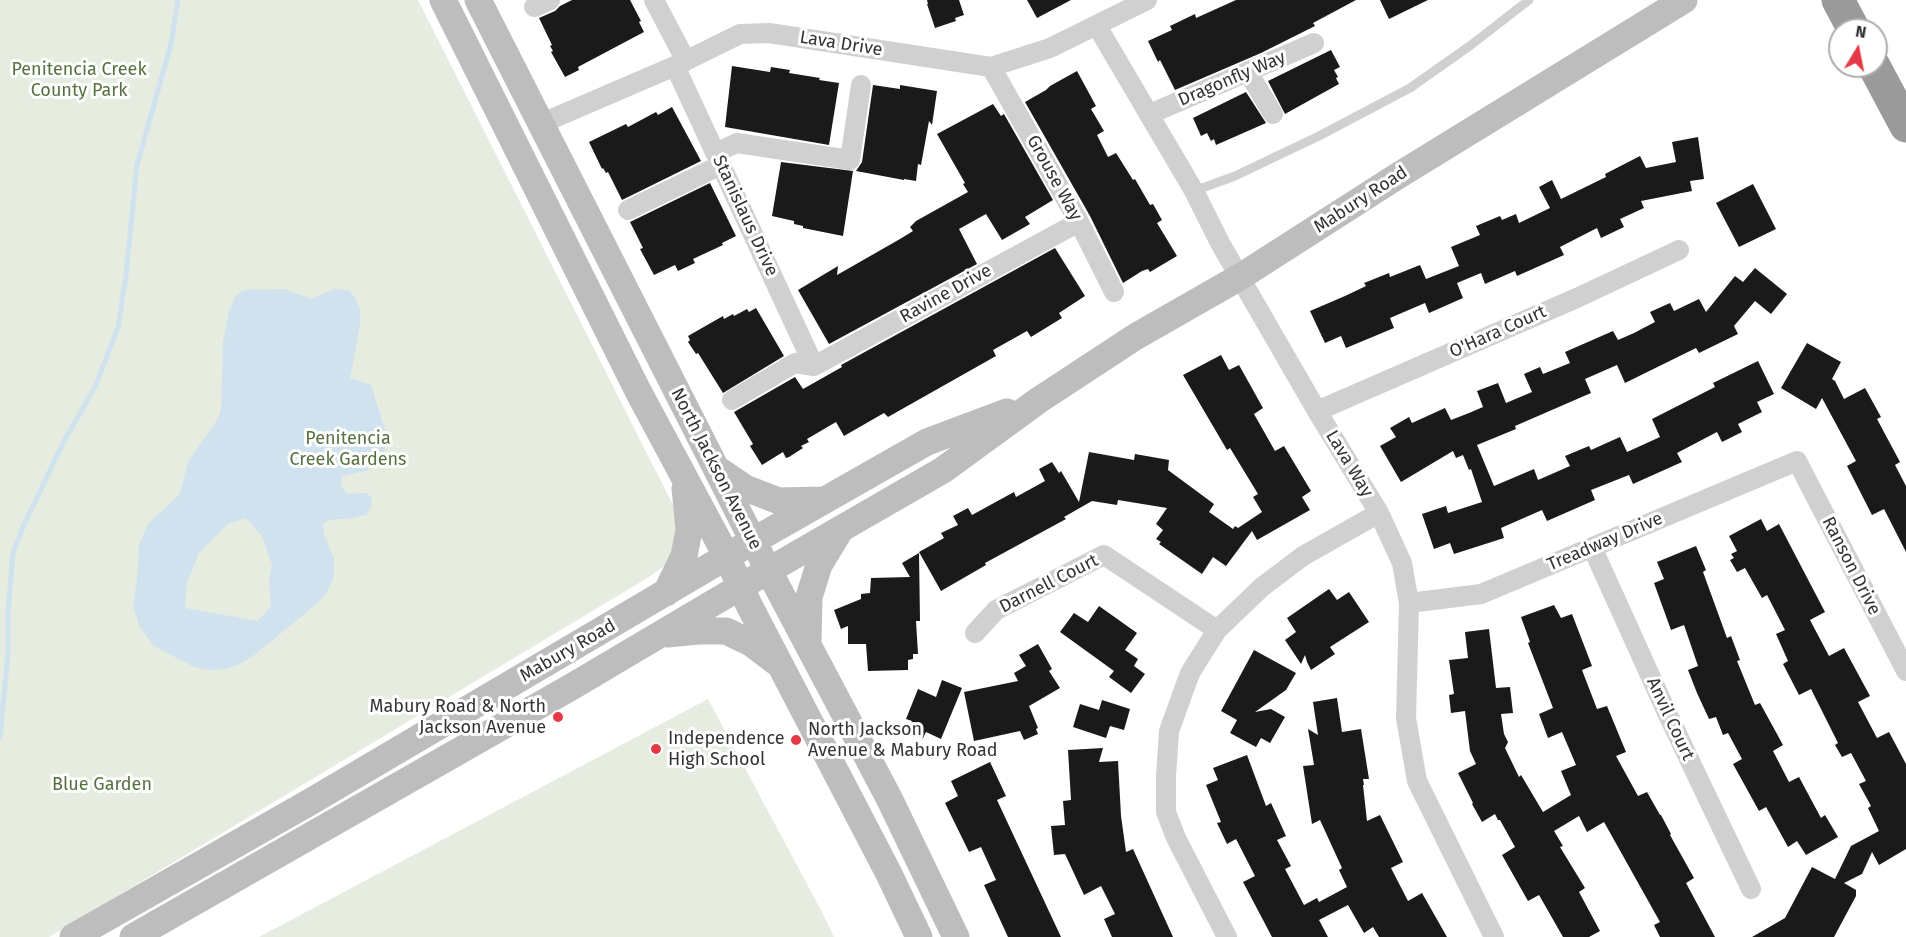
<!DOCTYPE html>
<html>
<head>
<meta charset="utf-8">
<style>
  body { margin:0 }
  #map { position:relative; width:1906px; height:937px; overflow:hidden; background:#fff; font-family:"Fira Sans",sans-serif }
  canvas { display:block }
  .north { position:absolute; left:1828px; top:18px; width:60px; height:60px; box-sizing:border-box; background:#fff; border:2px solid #adadad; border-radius:50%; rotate:10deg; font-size:16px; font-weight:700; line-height:24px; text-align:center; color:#333 }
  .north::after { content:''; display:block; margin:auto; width:21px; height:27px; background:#e63946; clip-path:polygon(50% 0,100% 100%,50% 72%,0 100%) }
</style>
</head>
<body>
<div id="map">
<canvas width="1906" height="937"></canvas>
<div class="north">N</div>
</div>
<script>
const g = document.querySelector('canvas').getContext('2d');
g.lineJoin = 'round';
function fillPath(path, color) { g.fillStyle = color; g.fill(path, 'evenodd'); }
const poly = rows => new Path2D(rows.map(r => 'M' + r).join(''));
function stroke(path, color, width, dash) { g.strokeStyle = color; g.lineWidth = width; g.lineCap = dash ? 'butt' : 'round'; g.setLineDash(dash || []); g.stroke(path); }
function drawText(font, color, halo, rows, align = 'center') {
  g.font = font + ' "Fira Sans",sans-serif'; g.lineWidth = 6; g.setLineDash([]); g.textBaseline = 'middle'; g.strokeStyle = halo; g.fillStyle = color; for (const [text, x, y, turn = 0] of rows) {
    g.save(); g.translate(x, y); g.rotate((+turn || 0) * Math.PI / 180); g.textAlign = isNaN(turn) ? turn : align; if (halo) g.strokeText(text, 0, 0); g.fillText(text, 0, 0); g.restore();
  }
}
const green = poly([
  [0,0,418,0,680,519,680,544,667,564,649,577,49,937,0,937],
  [708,699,823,914,834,937,259,937]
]);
const water = poly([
  [285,289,311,299,334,289,348,290,355,297,360,310,360,325,350,378,371,385,386,433,385,450,376,464,366,471,342,476,341,486,348,494,367,493,371,497,372,505,366,515,352,518,329,520,323,524,324,534,334,558,334,577,326,594,307,612,253,656,238,665,226,669,210,670,194,667,154,646,139,626,133,605,137,579,139,545,148,524,180,494,188,462,217,420,221,411,223,342,229,312,235,297,243,290],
  [246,518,262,536,272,565,269,580,271,606,258,621,185,608,187,583,199,553,228,524]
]);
const stream = poly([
  [0,737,8,653,8,613,13,553,23,527,63,443,96,385,118,327,126,275,137,165,171,44,178,0]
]);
const building = poly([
  [572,0,630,0,641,21,639,22,644,32,578,67,579,70,565,77,551,52,553,51,550,46,552,45,539,18,555,11,560,6],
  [927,0,959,0,964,15,955,18,956,21,935,28,927,4,928,4],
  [1027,0,1071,0,1037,18],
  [1236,0,1356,0,1313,23,1315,26,1261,53,1175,90,1160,60,1158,62,1148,41,1172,30,1170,26,1195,14,1196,18],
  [1380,0,1428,0,1389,19],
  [1331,50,1340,67,1334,70,1338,77,1336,78,1339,84,1285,114,1268,81],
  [732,66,770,72,771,67,790,70,789,73,820,78,819,80,839,83,829,145,725,127],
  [1077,71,1096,106,1091,109,1104,131,1097,135,1108,157,1116,153,1133,180,1135,179,1150,205,1153,204,1162,220,1157,223,1177,256,1150,272,1148,269,1142,271,1123,283,1090,216,1025,102,1046,90,1050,86],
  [873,85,900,89,900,85,937,91,932,125,929,121,921,165,918,164,916,181,904,179,904,180,856,171,862,162],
  [1246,92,1266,123,1216,145,1214,139,1211,141,1207,133,1201,136,1193,118],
  [993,104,1001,116,1004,114,1053,200,1025,217,1030,224,1002,240,986,214,959,229,977,264,829,344,798,290,838,266,837,275,900,239,913,231,910,227,916,221,968,192,963,184,965,183,937,134],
  [672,107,701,161,622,200,608,172,606,173,603,168,602,169,589,142,626,124,628,127,656,112,658,115],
  [1698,137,1704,179,1690,181,1692,191,1641,201,1644,208,1620,219,1624,227,1601,238,1597,228,1560,247,1564,255,1517,276,1515,271,1485,284,1481,273,1457,283,1463,298,1429,313,1425,303,1390,318,1394,328,1346,348,1341,336,1325,343,1310,311,1345,296,1366,286,1364,283,1389,273,1390,277,1420,265,1426,279,1459,266,1451,247,1480,235,1476,226,1500,216,1502,220,1516,214,1519,223,1550,208,1539,187,1552,180,1561,199,1606,177,1605,174,1640,156,1646,168,1676,162,1672,142],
  [781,162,853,171,843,236,803,228,803,226,794,224,794,221,772,216],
  [710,183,736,236,722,243,723,245,693,259,695,263,678,271,675,265,654,275,640,249,643,248,630,222],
  [1753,184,1776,229,1739,247,1716,203],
  [1055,248,1085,296,1059,313,1062,318,1031,337,1027,331,993,350,996,356,888,417,884,413,844,436,836,422,807,439,809,442,801,446,803,448,789,457,786,458,783,452,762,465,750,446,753,444,734,412,795,377,803,389,842,367,841,365],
  [1755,268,1787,294,1771,314,1755,301,1734,326,1738,334,1699,353,1696,348,1625,383,1617,365,1585,379,1591,393,1515,426,1516,429,1477,445,1494,486,1534,469,1538,480,1570,466,1565,456,1589,446,1591,450,1620,437,1627,452,1660,437,1652,419,1715,387,1713,383,1758,361,1774,394,1757,402,1762,412,1738,424,1742,432,1722,442,1717,432,1677,453,1682,462,1633,484,1629,475,1591,490,1595,500,1547,521,1542,510,1501,528,1504,538,1454,554,1450,543,1434,549,1422,514,1446,506,1448,513,1482,502,1471,469,1469,470,1463,455,1456,458,1453,451,1401,482,1380,446,1396,437,1390,428,1409,417,1412,423,1445,408,1451,420,1469,413,1483,407,1477,391,1498,383,1506,403,1532,392,1524,374,1540,367,1543,374,1570,363,1565,352,1613,331,1618,340,1634,333,1655,322,1650,312,1670,303,1674,311,1699,299,1706,312,1735,276,1743,282],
  [756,308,784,356,723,393,698,353,696,354,688,342,690,340,688,336,723,316,724,319,733,314,734,316,747,309,749,312],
  [1807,343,1841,362,1832,379,1835,381,1844,399,1865,388,1881,417,1877,419,1900,462,1895,465,1906,486,1906,552,1884,509,1872,515,1847,466,1856,461,1822,398,1816,409,1781,388],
  [1221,355,1229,370,1239,365,1263,408,1254,414,1275,451,1284,446,1311,491,1302,497,1310,510,1257,540,1252,531,1226,566,1213,557,1202,574,1159,544,1161,542,1156,539,1163,530,1156,524,1167,508,1118,500,1117,505,1092,501,1064,517,1066,519,985,563,986,565,941,591,919,552,944,538,941,533,958,525,953,516,968,508,972,515,1014,492,1016,497,1045,481,1039,469,1052,462,1059,473,1061,471,1079,502,1089,452,1134,460,1135,454,1169,460,1168,470,1214,504,1209,512,1233,529,1235,526,1238,528,1262,512,1253,497,1258,494,1230,448,1227,450,1183,375],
  [1761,519,1767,531,1779,524,1825,612,1810,620,1829,656,1844,648,1870,696,1858,702,1877,738,1889,732,1906,764,1906,849,1879,865,1872,852,1862,874,1844,883,1856,890,1856,896,1834,937,1752,937,1785,918,1812,867,1835,879,1851,846,1879,831,1868,808,1871,806,1859,784,1866,781,1851,753,1842,757,1835,745,1838,743,1811,689,1799,695,1783,664,1788,661,1776,634,1785,630,1767,595,1762,598,1745,568,1737,572,1730,560,1734,558,1731,554,1737,551,1729,536],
  [1696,546,1706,570,1703,572,1727,638,1731,636,1740,660,1737,661,1755,705,1760,703,1783,745,1773,751,1789,782,1799,777,1821,818,1825,815,1838,837,1806,855,1797,841,1788,847,1766,807,1759,811,1733,764,1742,759,1728,733,1723,735,1716,717,1709,719,1697,693,1688,670,1698,666,1684,625,1671,630,1654,583,1664,579,1657,562],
  [919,553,920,621,916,621,918,654,913,654,913,659,908,660,908,670,868,671,866,644,848,644,848,626,841,629,834,610,861,599,861,594,870,593,871,578,910,577,902,563],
  [1329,589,1337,600,1349,592,1369,622,1330,647,1335,654,1311,670,1307,662,1305,655,1301,664,1285,640,1296,632,1287,618],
  [1554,605,1561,618,1572,614,1592,666,1582,670,1597,709,1607,706,1626,752,1616,756,1638,796,1647,792,1660,815,1661,815,1671,834,1670,835,1694,878,1686,883,1715,937,1660,937,1654,925,1660,922,1604,822,1587,832,1579,816,1554,831,1563,846,1560,847,1585,888,1579,892,1600,931,1589,937,1563,937,1539,895,1528,901,1502,855,1515,847,1500,820,1498,820,1495,814,1482,822,1472,804,1473,803,1458,773,1476,764,1470,751,1465,711,1451,713,1449,695,1454,694,1449,660,1468,658,1465,632,1489,629,1496,688,1510,687,1513,713,1501,714,1504,734,1508,742,1505,748,1519,777,1521,775,1543,812,1571,795,1561,771,1576,765,1562,732,1548,738,1539,714,1553,708,1528,643,1530,642,1521,617],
  [1099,606,1137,633,1125,650,1138,659,1134,666,1145,674,1131,693,1109,677,1114,671,1060,632,1074,613,1088,622],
  [1038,644,1052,669,1049,671,1060,688,1029,706,1038,728,1036,729,1038,734,1024,740,1020,731,974,741,964,692,1018,681,1014,673,1026,666,1019,655],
  [1254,650,1296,673,1286,690,1255,712,1271,709,1285,717,1270,743,1261,738,1256,747,1230,733,1237,720,1221,711],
  [942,680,962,688,941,739,926,732,923,738,908,731,912,721,906,719,918,689,936,697],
  [1337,698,1342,732,1361,729,1369,779,1363,779,1364,785,1363,785,1367,821,1380,815,1403,862,1391,868,1408,901,1422,893,1447,937,1379,937,1373,927,1364,933,1348,905,1319,920,1328,937,1272,937,1243,882,1255,876,1236,839,1227,844,1217,823,1221,822,1206,785,1218,780,1213,768,1247,755,1266,806,1271,803,1286,836,1277,840,1291,866,1285,869,1304,905,1317,898,1319,902,1347,887,1339,870,1342,868,1320,820,1312,824,1303,766,1314,765,1308,729,1318,735,1313,702],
  [1102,700,1130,709,1124,730,1110,726,1106,738,1073,727,1080,704,1099,710],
  [1103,748,1099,762,1118,761,1121,816,1126,852,1133,849,1173,937,1112,937,1104,919,1115,914,1101,886,1084,895,1065,854,1054,855,1051,826,1065,825,1063,801,1071,800,1068,750],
  [990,762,1006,796,997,800,1061,937,1008,937,984,885,996,880,981,847,969,852,945,803,958,796,951,781]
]);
const lane = poly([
  [1194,191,1235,176,1319,136,1410,88,1471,45,1529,0]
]);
const street = poly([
  [654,0,686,61],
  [534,7,550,0],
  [1097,26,1194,191,1220,243,1317,411,1379,513,1402,563,1409,603,1406,718,1417,781,1494,937],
  [675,66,814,366],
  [991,67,1079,222,1114,292],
  [1248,72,1273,114],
  [1150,114,1314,43],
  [540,124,675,66,740,34,769,33,991,67,1050,48,1147,0],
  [715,153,737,143,850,160,861,85],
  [628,210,721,165],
  [814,366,1079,222],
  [732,400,795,363,814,366],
  [1317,411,1579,297,1679,250],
  [1592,547,1668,715,1751,889],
  [1409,603,1481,594,1797,461,1906,671],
  [975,633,996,610,1104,555,1217,630],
  [1227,937,1176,838,1166,812,1166,776,1169,731,1190,673,1217,630,1262,587,1303,556,1379,513]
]);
const secondary = poly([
  [443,0,638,391,727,557,749,605,889,874,919,937],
  [478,0,753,541,889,798,956,937],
  [717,469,745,488,779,501,823,500],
  [666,593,684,556,689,530,685,488],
  [667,634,699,631,726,631,751,643,776,662],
  [808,642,809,597,819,565,839,532],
  [73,937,310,802,753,541,927,442,1007,412],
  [133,937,573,686,740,587,943,470,1039,400,1135,337,1240,277,1396,177,1684,0]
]);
const highway = poly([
  [1838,0,1854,30],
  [1874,66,1906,126]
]);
const markers = [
  [558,717,6,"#e63946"],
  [796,740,6,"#e63946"],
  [656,749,6,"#e63946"]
];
const streetNames = [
  ["Lava Drive",841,44,9],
  ["Dragonfly Way",1232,79,-23],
  ["Grouse Way",1054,178,61],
  ["Mabury Road",1361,200,-33],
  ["Stanislaus Drive",745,216,65],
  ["Ravine Drive",946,294,-29],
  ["O'Hara Court",1498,332,-24],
  ["Lava Way",1349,464,59],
  ["North Jackson Avenue",716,469,63],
  ["Treadway Drive",1605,542,-23],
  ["Ranson Drive",1851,566,63],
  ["Darnell Court",1049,584,-27],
  ["Mabury Road",568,651,-30],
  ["Anvil Court",1670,719,65]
];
const parkNames = [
  ["Penitencia Creek",79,70],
  ["County Park",79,91],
  ["Penitencia",348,439],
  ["Creek Gardens",348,460],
  ["Blue Garden",102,785]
];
const poiNames = [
  ["Mabury Road & North",546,707,"right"],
  ["Jackson Avenue",546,728,"right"],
  ["North Jackson",808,730],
  ["Avenue & Mabury Road",808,751],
  ["Independence",668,739],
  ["High School",668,760]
];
fillPath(green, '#e6ecdf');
fillPath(water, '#cfe2ee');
stroke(stream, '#cfe2ee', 5);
fillPath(building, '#1a1a1a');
stroke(lane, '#d0d0d0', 9);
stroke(street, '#d0d0d0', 20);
stroke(secondary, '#bdbdbd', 27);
stroke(highway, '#9a9a9a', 33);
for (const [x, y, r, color] of markers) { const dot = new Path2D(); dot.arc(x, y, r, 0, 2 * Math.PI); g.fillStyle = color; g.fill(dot); stroke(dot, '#fff', 2); }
drawText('18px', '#333', '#fff', streetNames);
drawText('18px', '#56703f', '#fff', parkNames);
drawText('18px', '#333', '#fff', poiNames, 'left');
</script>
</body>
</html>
